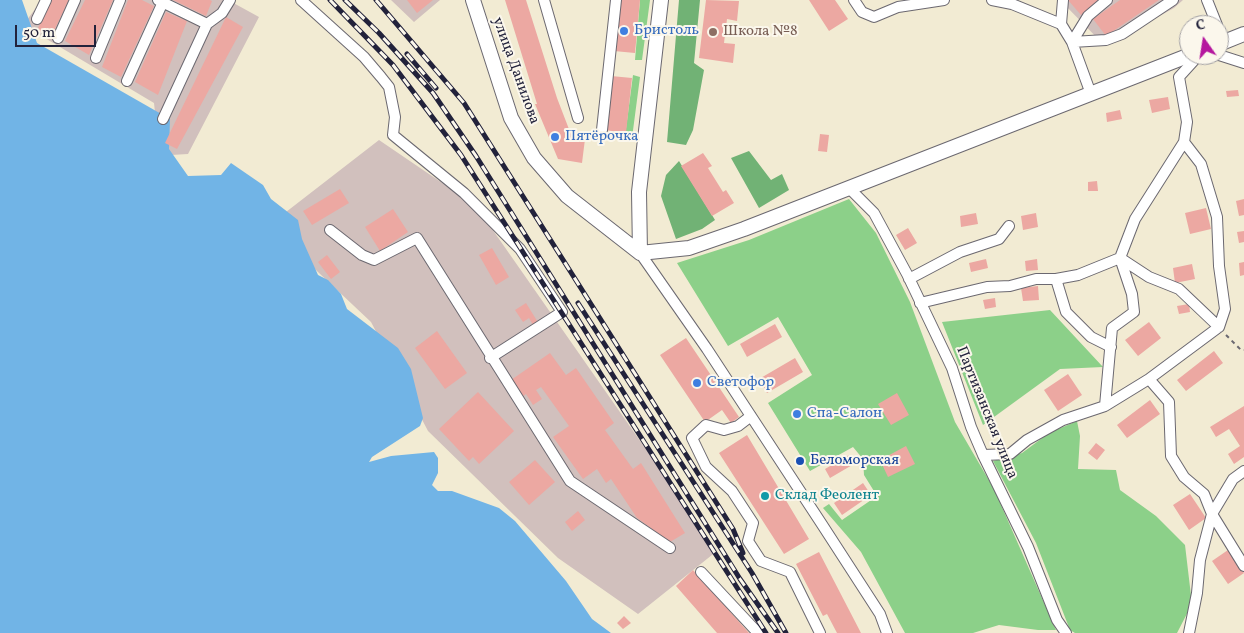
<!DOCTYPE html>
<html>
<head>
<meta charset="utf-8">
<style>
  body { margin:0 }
  #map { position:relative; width:1244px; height:633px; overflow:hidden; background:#f2ebd3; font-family:Vollkorn,serif }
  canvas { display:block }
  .north { position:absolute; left:1179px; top:15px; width:50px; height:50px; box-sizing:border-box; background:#fbf7ec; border:1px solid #a4a2a5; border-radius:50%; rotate:347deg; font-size:14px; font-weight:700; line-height:20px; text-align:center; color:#22223b }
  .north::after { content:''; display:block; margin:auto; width:18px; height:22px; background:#b5179e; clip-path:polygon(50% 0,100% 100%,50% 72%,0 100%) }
  .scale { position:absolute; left:15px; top:25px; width:81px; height:22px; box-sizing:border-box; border:2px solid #22223b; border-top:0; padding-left:6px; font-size:15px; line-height:18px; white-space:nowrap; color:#22223b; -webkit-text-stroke:4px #fbf7ec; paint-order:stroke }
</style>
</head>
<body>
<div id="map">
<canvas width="1244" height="633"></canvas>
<div class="north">С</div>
<div class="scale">50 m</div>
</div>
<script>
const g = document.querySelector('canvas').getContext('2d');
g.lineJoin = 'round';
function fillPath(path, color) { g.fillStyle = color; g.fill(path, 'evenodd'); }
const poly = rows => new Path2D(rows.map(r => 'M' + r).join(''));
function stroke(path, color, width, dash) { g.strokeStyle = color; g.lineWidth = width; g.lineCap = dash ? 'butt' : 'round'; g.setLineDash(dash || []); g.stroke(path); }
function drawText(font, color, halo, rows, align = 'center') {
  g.font = font + ' Vollkorn,serif'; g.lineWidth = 4; g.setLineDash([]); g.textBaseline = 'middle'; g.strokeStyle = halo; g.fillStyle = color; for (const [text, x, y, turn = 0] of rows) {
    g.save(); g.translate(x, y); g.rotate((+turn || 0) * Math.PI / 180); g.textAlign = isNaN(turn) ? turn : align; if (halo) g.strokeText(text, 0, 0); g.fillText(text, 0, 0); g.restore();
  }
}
const industrial = poly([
  [42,0,228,0,259,17,188,154,171,155,158,141,154,103,23,25],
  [391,0,440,0,414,22],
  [1060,0,1183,0,1174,8,1105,46],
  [379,140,476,206,717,551,638,614,558,558,428,431,371,322,301,256,286,212]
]);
const green = poly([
  [640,0,650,0,642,60,635,60],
  [633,75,640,77,632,138,625,136],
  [849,199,876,233,910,302,955,422,994,489,1056,630,1038,630,999,625,973,633,905,633,861,552,823,508,829,504,842,520,877,496,864,475,863,459,853,447,810,471,768,403,812,375,778,317,728,346,677,263,749,240],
  [1050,310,1103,367,1060,369,983,425,942,322],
  [1077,421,1080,436,1078,469,1116,470,1120,490,1156,516,1185,545,1192,604,1177,633,1075,633,1070,630,1036,543,993,461,1022,453,1049,433]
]);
const forest = poly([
  [679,0,700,0,694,63,704,70,693,130,686,145,667,142],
  [749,151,771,180,782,174,789,190,759,208,731,158],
  [679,161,715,220,702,229,676,239,661,196,666,175]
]);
const water = poly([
  [0,0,22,0,37,43,170,119,169,149,188,176,221,175,231,163,263,185,271,199,298,220,302,239,318,275,328,280,341,294,347,309,398,348,411,369,423,418,420,426,372,457,369,462,391,456,434,452,438,458,438,473,432,485,438,491,452,491,499,508,515,521,566,581,592,619,611,633,0,633]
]);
const building = poly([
  [52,0,69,0,51,37,37,30],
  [85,0,113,0,89,55,65,41],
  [128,0,142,0,154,6,121,77,102,67],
  [173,0,210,0,212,1,206,16],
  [407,0,433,0,417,13],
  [505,0,526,0,557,98,572,137,585,139,582,163,558,159,535,104,537,104],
  [619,0,640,0,635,53,614,51],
  [706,0,739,1,737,21,727,19,724,43,735,44,733,63,699,58],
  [809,0,835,0,848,19,829,31],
  [1068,0,1098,0,1081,15],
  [1120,0,1159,0,1106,36,1093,19],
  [166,12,187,21,158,95,135,82],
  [226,17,243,27,177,149,165,143],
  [611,76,632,78,626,133,605,130],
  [1238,90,1239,96,1227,97,1226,91],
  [1168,97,1170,109,1152,113,1149,100],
  [1120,110,1122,119,1107,122,1106,113],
  [820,134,829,135,827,152,818,151],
  [703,153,712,166,708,168,723,192,726,190,734,203,712,216,681,166],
  [1097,181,1098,191,1088,191,1088,182],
  [340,189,349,203,312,225,303,211],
  [1244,199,1244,215,1239,216,1236,201],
  [1206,208,1211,229,1190,234,1185,213],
  [393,209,408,232,380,251,365,227],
  [976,213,978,224,961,227,960,216],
  [1036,213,1038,227,1023,230,1021,216],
  [908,228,917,243,905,250,896,235],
  [1244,231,1244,242,1239,243,1237,232],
  [492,248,509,277,496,285,479,255],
  [327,255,340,272,331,279,318,262],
  [986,259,988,268,971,272,969,263],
  [1037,259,1038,270,1026,271,1025,261],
  [1244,262,1244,275,1240,276,1239,263],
  [1192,264,1195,279,1175,283,1173,268],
  [1038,286,1039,300,1023,301,1021,288],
  [995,298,996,307,985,309,983,300],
  [526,303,539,324,534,327,529,318,523,322,515,310],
  [1189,304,1190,312,1179,314,1177,306],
  [1149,322,1161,338,1138,356,1125,340],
  [775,324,782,337,747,357,740,344],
  [437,331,467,373,445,389,415,348],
  [686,338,739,417,731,423,722,410,705,422,660,355],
  [1214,351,1223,363,1186,391,1177,380],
  [550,353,566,375,576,368,614,423,605,430,633,469,641,463,685,533,670,542,637,518,611,479,606,483,597,469,583,479,553,437,569,426,541,387,536,390,542,399,533,405,526,394,522,397,511,380],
  [795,358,803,372,767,393,759,379],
  [1068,374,1082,395,1058,411,1044,390],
  [478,392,514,431,479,464,473,457,469,461,439,429],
  [897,393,909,415,891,425,878,404],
  [1150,400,1160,414,1127,438,1117,425],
  [1244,406,1244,457,1234,464,1228,454,1240,446,1229,429,1216,437,1210,427],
  [747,435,809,539,784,554,719,453],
  [1096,443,1105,450,1097,460,1088,453],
  [906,446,915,464,888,477,880,460],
  [849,455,854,464,830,478,825,469],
  [535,460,555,482,529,505,509,482],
  [863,483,871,495,842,515,834,503],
  [1190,494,1206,518,1189,530,1173,505],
  [578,511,585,520,572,531,565,522],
  [1228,550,1244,573,1228,584,1212,561],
  [819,552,861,633,837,633,827,614,823,616,796,564],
  [693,570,749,633,717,633,676,586],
  [624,616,631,623,623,629,617,623]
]);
const path = poly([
  [1226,335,1241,350,1244,350]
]);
const minor = poly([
  [158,0,207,24,222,13,230,0],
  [301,0,364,57,381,77,389,87,395,117,393,135,464,193,520,249,562,312,490,358],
  [544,0,578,118],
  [854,0,862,12,874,17,898,7,944,0],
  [992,0,1012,4,1061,24,1072,42,1091,94],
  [1207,0,1217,25],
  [37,19,46,0],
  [1061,24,1063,0],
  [58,38,75,0],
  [1072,42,1106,40,1122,34,1173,0],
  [1072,42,1088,16,1107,0],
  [1219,55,1244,63],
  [96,58,120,0],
  [127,81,163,2],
  [163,119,207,24],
  [602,130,616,0],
  [849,188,874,213,907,274,952,368,971,427,983,455,1028,547,1057,620,1066,633],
  [330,230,362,255,374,260,417,238,570,481,670,548],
  [640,253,707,349,823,526,880,614,887,633],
  [909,279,960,252,999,239,1009,226],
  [1056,279,1078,275,1120,258,1149,277,1179,289,1219,327,1225,309,1219,266,1217,217,1201,164,1184,142],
  [920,303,987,287,1010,286,1036,279,1056,279,1066,312,1091,337,1111,347],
  [1149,379,1219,327],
  [1105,406,1112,328,1134,312,1132,294,1120,258,1135,219,1184,142,1187,122,1179,77,1199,55],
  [751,416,738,426,724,430,706,425,692,438,706,467,732,491,753,523,748,541,761,561,790,572,820,633],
  [983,455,1010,454,1027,440,1063,420,1105,406,1149,379,1169,402,1171,456,1184,477,1204,494,1212,514,1244,566],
  [701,572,758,633],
  [1189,633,1197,593,1200,560,1212,514,1233,479,1244,471]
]);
const major = poly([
  [473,0,511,118,534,158,567,196,640,253],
  [1219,44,1244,34],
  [640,253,689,248,744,229,1190,55],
  [640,253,639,192,661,0]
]);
const rail = poly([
  [330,0,393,65,461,155,766,633],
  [345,0,379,33,433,93,476,156,740,579,778,633],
  [376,0,464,103,733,529,743,553],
  [407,54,436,88],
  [578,303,752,573,786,633]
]);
const markers = [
  [624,31,5,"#3f7fe0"],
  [713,32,5,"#8d6e63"],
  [555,137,5,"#3f7fe0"],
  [697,383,5,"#3f7fe0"],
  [797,414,5,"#3f7fe0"],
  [800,461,5,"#1a4fb4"],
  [765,496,5,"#0f9aa8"]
];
const shopNames = [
  ["Бристоль",634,31],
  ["Пятёрочка",565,137],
  ["Светофор",707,383],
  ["Спа-Салон",807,414]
];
const educationNames = [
  ["Школа №8",723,32]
];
const streetNames = [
  ["улица Данилова",515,71,70],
  ["Партизанская улица",986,413,68]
];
const transitNames = [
  ["Беломорская",810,461]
];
const cultureNames = [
  ["Склад Феолент",775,496]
];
fillPath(industrial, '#d1c0bd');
fillPath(green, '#8cd089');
fillPath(forest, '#71b275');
fillPath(water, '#71b4e6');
fillPath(building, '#eca8a2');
stroke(minor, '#6b6870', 12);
stroke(major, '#6b6870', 16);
stroke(path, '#6b6870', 2, [4, 4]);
stroke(minor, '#fff', 10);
stroke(major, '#fff', 14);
stroke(rail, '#22223b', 5);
stroke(rail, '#fbf7ec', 3, [9]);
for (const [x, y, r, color] of markers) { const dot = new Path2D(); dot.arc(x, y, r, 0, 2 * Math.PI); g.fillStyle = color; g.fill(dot); stroke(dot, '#fbf7ec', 2); }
drawText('15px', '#366cbe', '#fbf7ec', shopNames, 'left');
drawText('15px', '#785e54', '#fbf7ec', educationNames, 'left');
drawText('15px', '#22223b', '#fbf7ec', streetNames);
drawText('15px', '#164399', '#fbf7ec', transitNames, 'left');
drawText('15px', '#0d838f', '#fbf7ec', cultureNames, 'left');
</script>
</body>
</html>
